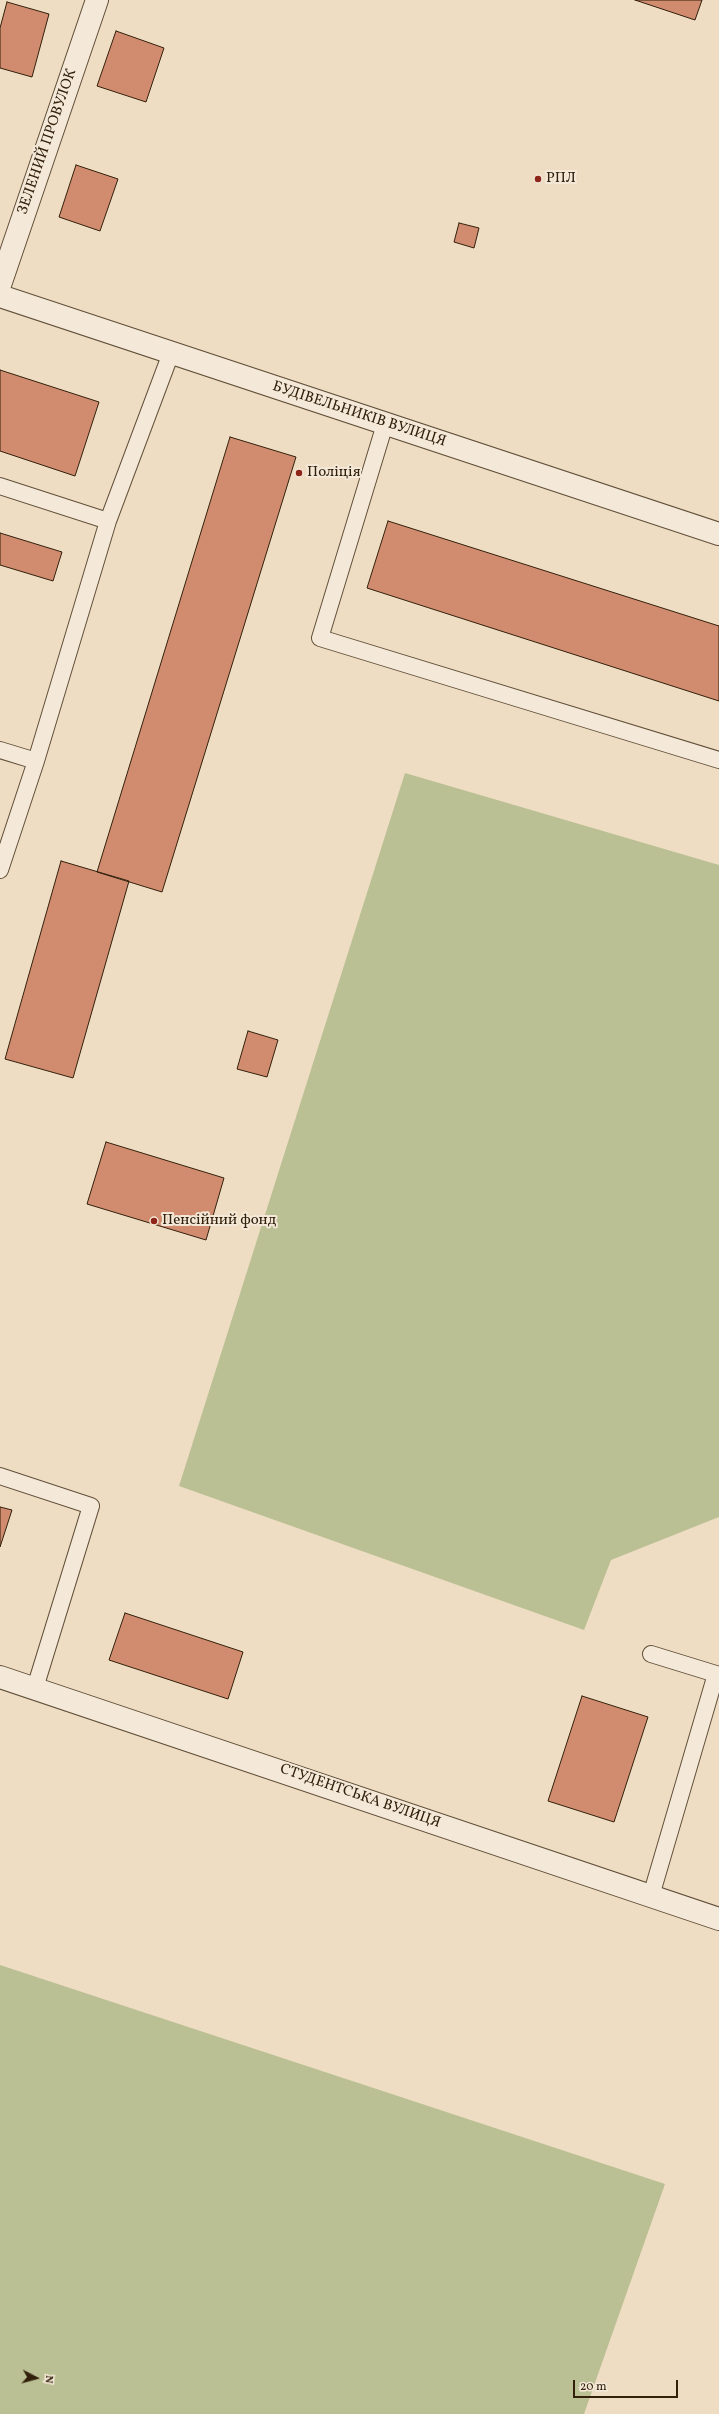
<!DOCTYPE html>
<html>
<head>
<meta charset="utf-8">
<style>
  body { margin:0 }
  #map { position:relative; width:719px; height:2414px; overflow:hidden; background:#eeddc3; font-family:Vollkorn,serif }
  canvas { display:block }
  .north { position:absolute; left:16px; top:2358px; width:40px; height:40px; -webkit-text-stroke:3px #f4e9d8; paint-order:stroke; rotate:96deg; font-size:11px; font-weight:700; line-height:16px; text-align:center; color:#32200b }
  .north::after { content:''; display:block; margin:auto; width:14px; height:18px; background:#32200b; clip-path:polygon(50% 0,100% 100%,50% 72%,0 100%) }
  .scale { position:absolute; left:573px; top:2380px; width:105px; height:18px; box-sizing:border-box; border:2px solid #32200b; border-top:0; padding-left:5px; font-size:12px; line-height:14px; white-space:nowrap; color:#32200b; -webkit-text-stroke:3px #f4e9d8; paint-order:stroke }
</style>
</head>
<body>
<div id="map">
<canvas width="719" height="2414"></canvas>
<div class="north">N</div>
<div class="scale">20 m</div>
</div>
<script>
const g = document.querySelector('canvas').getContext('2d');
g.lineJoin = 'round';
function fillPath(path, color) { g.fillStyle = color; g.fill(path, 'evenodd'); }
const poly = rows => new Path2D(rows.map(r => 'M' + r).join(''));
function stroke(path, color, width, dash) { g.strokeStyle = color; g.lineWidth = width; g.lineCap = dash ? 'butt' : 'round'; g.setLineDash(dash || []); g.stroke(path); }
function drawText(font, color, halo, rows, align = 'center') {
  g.font = font + ' Vollkorn,serif'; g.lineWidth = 4; g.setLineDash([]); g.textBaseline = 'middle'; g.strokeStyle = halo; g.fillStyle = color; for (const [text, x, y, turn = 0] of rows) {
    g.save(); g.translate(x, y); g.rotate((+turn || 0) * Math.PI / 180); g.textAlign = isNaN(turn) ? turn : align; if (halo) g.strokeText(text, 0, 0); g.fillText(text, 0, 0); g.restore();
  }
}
const green = poly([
  [405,773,719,865,719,1517,611,1560,584,1630,179,1486],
  [0,1965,665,2184,584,2414,0,2414]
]);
const building = poly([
  [635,0,702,0,695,20,635,0],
  [7,2,49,14,32,77,0,68,0,28,7,2],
  [116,31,164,48,146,102,97,86,116,31],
  [76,165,118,179,100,231,59,217,76,165],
  [459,223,479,228,474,248,454,242,459,223],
  [0,370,99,402,75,476,0,451,0,370],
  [230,437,296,457,162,892,97,872,230,437],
  [388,521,719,626,719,701,367,588,388,521],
  [0,533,62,552,53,581,0,565,0,533],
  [61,861,129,881,73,1078,5,1059,61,861],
  [248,1031,278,1040,267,1077,237,1069,248,1031],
  [106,1142,224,1178,206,1240,87,1204,106,1142],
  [0,1507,12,1510,0,1547,0,1507],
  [125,1613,243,1652,228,1699,109,1660,125,1613],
  [582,1696,648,1717,614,1822,548,1801,582,1696]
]);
const service = poly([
  [385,424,320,638,719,760],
  [0,486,108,521],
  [0,750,36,761],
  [0,870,36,761,108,521,171,353],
  [0,1476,91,1506,35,1688],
  [651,1896,716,1674,651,1654]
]);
const minor = poly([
  [0,285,97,0],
  [0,1677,719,1919]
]);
const tertiary = poly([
  [0,296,719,534]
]);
const markers = [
  [538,179,4,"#8f2418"],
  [299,473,4,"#8f2418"],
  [154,1221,4,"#8f2418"]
];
const streetNames = [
  ["ЗЕЛЕНИЙ ПРОВУЛОК",48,142,-71],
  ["БУДІВЕЛЬНИКІВ ВУЛИЦЯ",359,415,18],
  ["СТУДЕНТСЬКА ВУЛИЦЯ",360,1797,19]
];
const poiNames = [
  ["РПЛ",546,179],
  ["Поліція",307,473],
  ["Пенсійний фонд",162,1221]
];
fillPath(green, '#bac093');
fillPath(building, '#d18b6f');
stroke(building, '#32200b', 1);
stroke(service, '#614f39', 18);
stroke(minor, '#614f39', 24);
stroke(tertiary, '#614f39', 24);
stroke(service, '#f4e9d8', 16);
stroke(minor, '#f4e9d8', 22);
stroke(tertiary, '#f4e9d8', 22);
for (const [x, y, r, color] of markers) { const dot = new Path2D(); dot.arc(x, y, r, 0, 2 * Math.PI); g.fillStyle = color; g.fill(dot); stroke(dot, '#f4e9d8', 1.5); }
drawText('15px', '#32200b', '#f4e9d8', streetNames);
drawText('15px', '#32200b', '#f4e9d8', poiNames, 'left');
</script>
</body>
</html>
